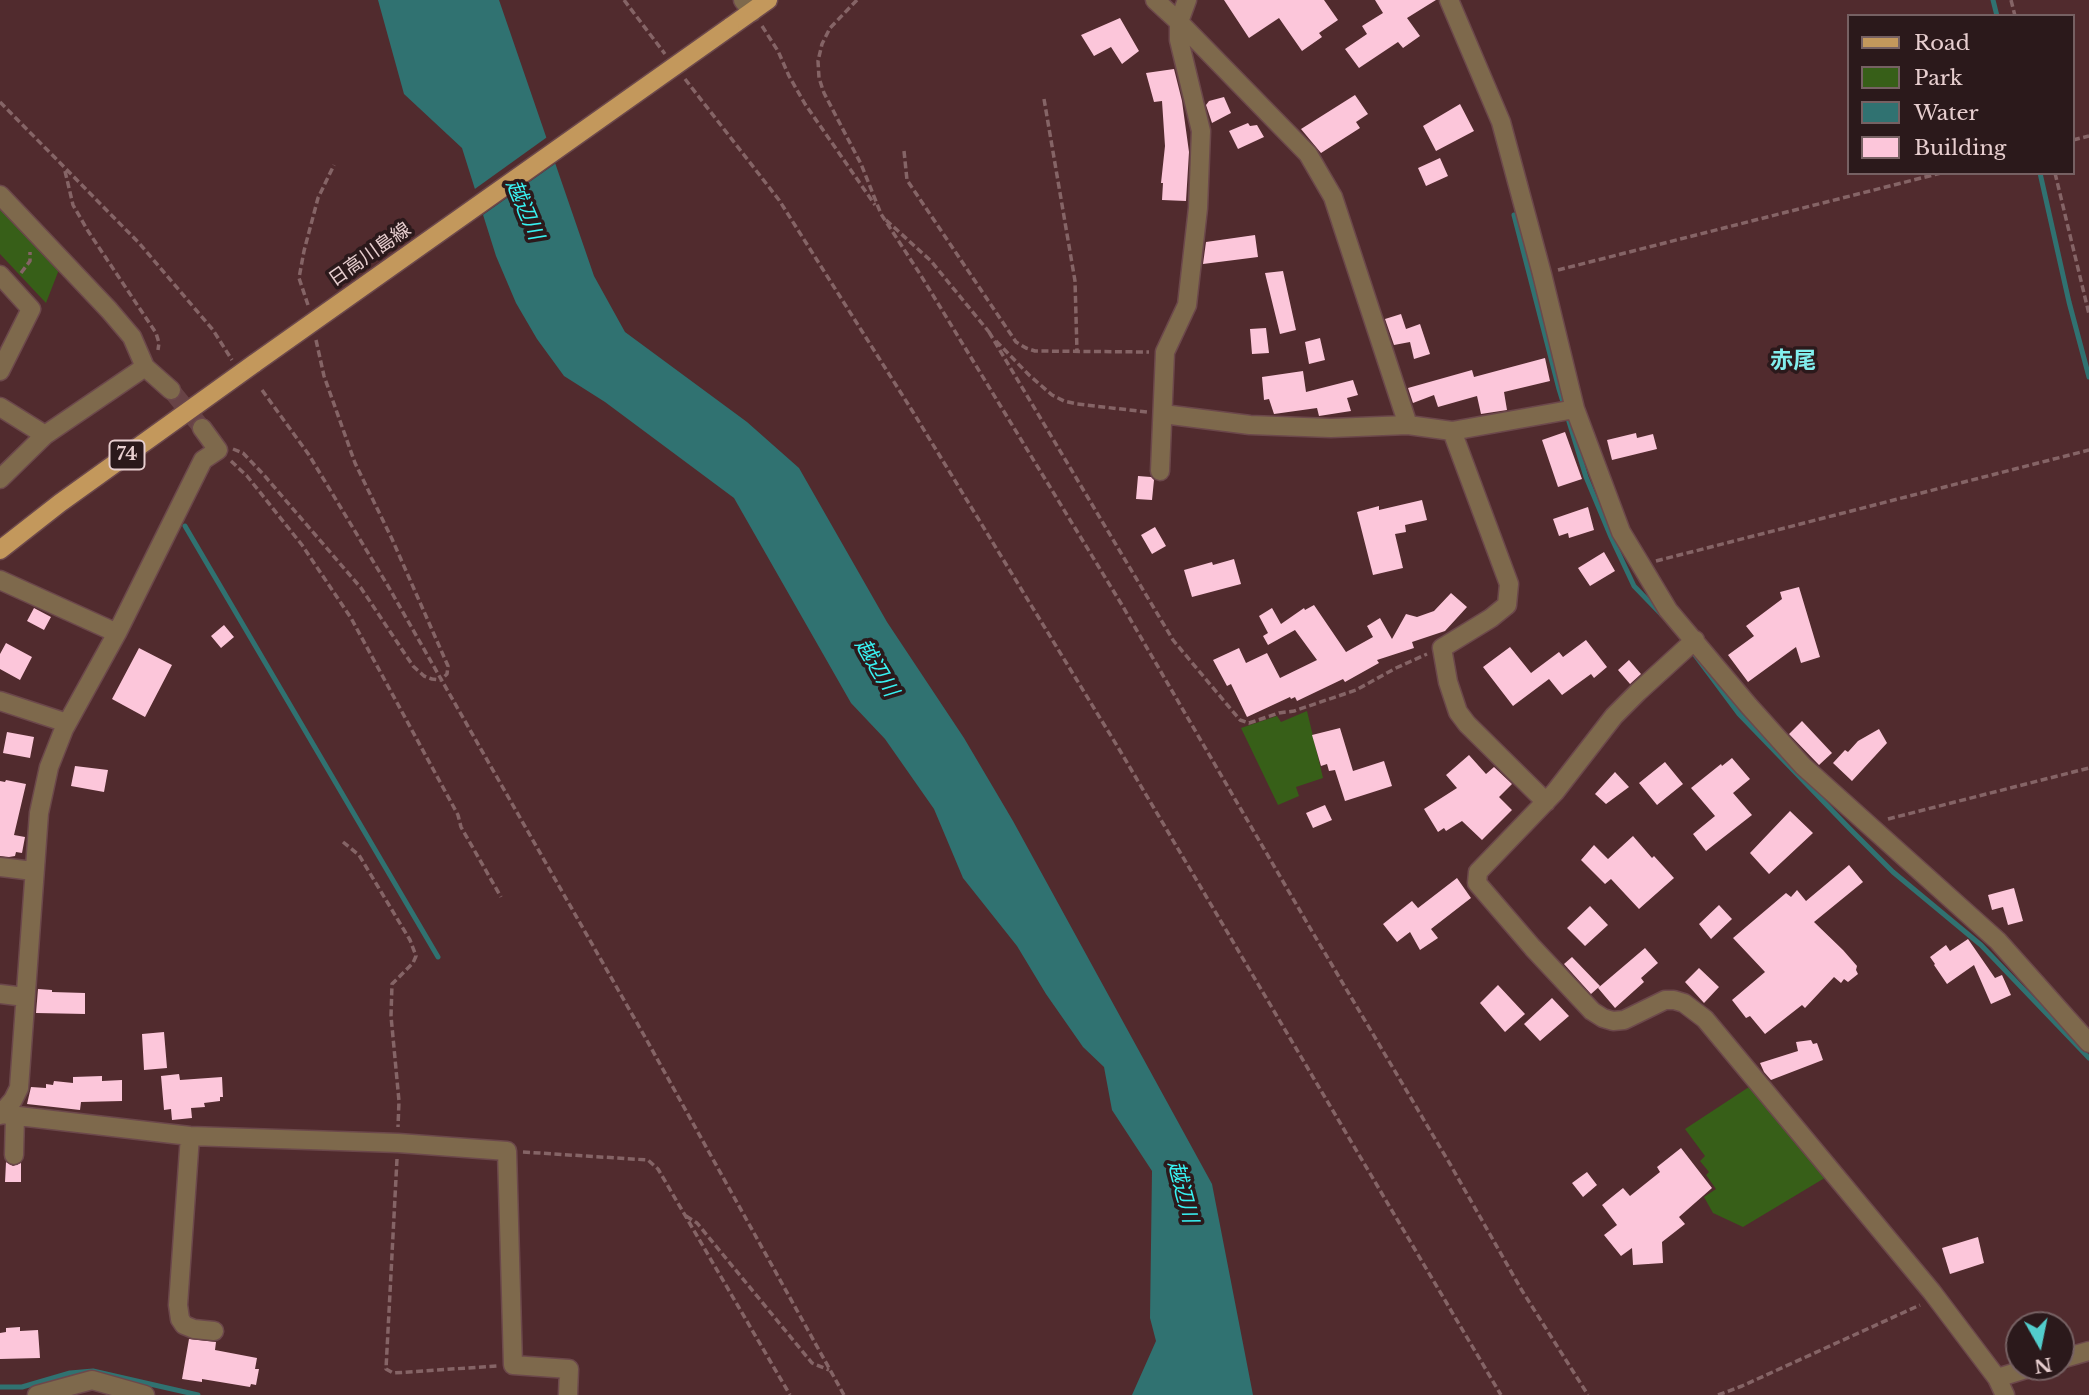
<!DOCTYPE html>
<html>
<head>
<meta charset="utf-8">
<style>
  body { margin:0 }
  #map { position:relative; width:2089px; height:1395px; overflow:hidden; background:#512b2e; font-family:"Libre Baskerville",serif }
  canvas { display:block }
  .legend { position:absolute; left:1847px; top:14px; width:228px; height:161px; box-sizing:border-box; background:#2b191b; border:2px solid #766163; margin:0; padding:9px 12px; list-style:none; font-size:21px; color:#e7cecf }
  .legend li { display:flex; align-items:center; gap:14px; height:35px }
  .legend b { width:35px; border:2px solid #766163 }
  .north { position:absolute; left:2005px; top:1311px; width:70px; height:70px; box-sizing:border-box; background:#2b191b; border:2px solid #766163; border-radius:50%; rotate:171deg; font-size:19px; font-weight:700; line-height:28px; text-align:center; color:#e7cecf }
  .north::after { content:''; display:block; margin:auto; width:24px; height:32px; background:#52cdcc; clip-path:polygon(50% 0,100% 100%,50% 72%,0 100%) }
</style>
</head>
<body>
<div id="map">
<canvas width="2089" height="1395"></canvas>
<ul class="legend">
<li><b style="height:9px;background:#c3985c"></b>Road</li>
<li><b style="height:19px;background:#375f18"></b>Park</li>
<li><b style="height:19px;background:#307271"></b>Water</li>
<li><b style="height:19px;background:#fcc6da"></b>Building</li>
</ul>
<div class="north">N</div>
</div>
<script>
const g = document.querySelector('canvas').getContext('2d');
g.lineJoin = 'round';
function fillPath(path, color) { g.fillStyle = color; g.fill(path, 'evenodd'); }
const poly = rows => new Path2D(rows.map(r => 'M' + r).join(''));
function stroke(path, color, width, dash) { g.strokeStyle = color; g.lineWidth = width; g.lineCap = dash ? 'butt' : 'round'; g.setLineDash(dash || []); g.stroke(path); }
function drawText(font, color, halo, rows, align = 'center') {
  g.font = font + ' "Libre Baskerville","Noto Sans JP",serif'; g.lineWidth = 7; g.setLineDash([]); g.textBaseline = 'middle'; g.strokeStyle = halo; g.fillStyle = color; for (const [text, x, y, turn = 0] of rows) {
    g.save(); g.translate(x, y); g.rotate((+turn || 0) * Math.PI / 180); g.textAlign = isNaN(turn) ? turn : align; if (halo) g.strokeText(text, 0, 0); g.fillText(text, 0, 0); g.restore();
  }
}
const green = poly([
  [0,204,60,267,46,303,0,254],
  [1307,711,1323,778,1296,787,1299,796,1278,805,1241,728,1277,716,1281,722],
  [1752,1085,1828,1176,1743,1227,1713,1213,1704,1197,1716,1189,1706,1175,1709,1172,1700,1161,1705,1156,1685,1129]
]);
const water = poly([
  [378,0,499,0,594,276,625,332,747,422,799,468,887,622,964,738,1013,821,1212,1184,1253,1395,1132,1395,1156,1341,1150,1318,1152,1171,1112,1110,1104,1067,1083,1047,1046,994,1017,946,963,878,934,809,885,739,851,703,734,498,605,402,564,376,537,339,516,303,496,256,462,148,404,94]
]);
const pier = poly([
  [550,135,559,161,480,217,472,191]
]);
const stream = poly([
  [1993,0,1997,16],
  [2040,173,2069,302,2089,377],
  [1514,215,1559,389,1586,477,1611,537,1634,586,1662,615],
  [185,526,438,957],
  [1695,655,1739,714,1850,829,1893,872,1981,945,2089,1058],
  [0,1387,22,1387,70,1373,93,1371,198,1395]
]);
const building = poly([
  [1224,0,1324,0,1338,20,1319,33,1322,37,1302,51,1279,18,1249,38],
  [1375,0,1436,0,1407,18,1420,36,1403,48,1398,42,1359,68,1345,49,1367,34,1362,26,1383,13],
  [1120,18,1139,51,1122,64,1111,47,1094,56,1081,35],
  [1174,69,1182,101,1189,152,1186,201,1162,200,1163,183,1161,183,1165,146,1162,101,1154,102,1146,73],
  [1355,95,1368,114,1356,122,1360,128,1321,153,1301,129],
  [1224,97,1231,113,1212,123,1206,105,1209,101],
  [1460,104,1474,131,1436,151,1423,126],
  [1248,123,1250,126,1257,125,1264,137,1238,149,1229,131],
  [1440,158,1448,176,1426,186,1418,168],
  [1255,235,1258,257,1203,264,1206,242],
  [1283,271,1296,330,1280,334,1265,273],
  [1401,314,1406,329,1420,324,1430,354,1414,359,1410,342,1394,345,1385,319],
  [1266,328,1269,353,1252,354,1250,329],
  [1320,338,1325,360,1309,364,1305,342],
  [1545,358,1550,381,1504,392,1507,410,1481,414,1477,396,1438,407,1434,395,1413,403,1408,388,1472,370,1474,377],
  [1303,371,1306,392,1353,380,1358,395,1347,398,1351,411,1319,416,1317,408,1274,414,1269,399,1264,400,1262,377],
  [1565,432,1582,479,1558,487,1542,440],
  [1636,433,1637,438,1653,434,1657,449,1612,460,1607,440],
  [1138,476,1151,477,1154,480,1152,500,1136,499],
  [1422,500,1427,520,1405,525,1406,532,1395,534,1403,568,1373,575,1357,512,1379,506,1379,510],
  [1588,507,1594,530,1569,538,1568,533,1559,536,1553,519],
  [1155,527,1166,546,1152,554,1141,535],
  [1604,552,1615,571,1590,586,1578,568],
  [1234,559,1241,584,1192,597,1184,570,1212,562,1213,565],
  [1799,587,1820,657,1801,663,1796,647,1748,682,1728,655,1754,636,1746,626,1782,599,1780,592],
  [1451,593,1467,607,1445,631,1412,642,1414,648,1377,660,1379,663,1345,682,1343,679,1297,701,1295,697,1291,699,1290,697,1247,717,1231,684,1227,686,1213,660,1239,648,1246,663,1267,653,1280,678,1317,660,1295,630,1268,645,1263,636,1268,633,1259,616,1272,608,1281,624,1304,608,1305,610,1314,605,1346,652,1373,637,1367,626,1380,618,1392,639,1406,614,1417,617,1434,611],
  [34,608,51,617,44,630,27,621],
  [224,625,234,637,221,648,211,636],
  [1586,640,1607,667,1594,678,1591,674,1562,695,1549,679,1513,706,1483,667,1510,647,1531,673,1559,652,1563,657],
  [6,643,32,657,20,680,0,669,0,654],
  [139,648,172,665,145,717,112,699],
  [1629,660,1641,674,1630,684,1618,670],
  [1802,721,1832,753,1819,765,1789,734],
  [1340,728,1353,771,1384,761,1392,786,1345,801,1335,770,1329,771,1327,764,1321,766,1312,735],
  [1879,729,1887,743,1852,781,1833,763,1845,750,1848,752,1858,741],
  [7,732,34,737,30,758,3,753],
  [1469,755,1486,774,1494,767,1512,784,1499,797,1512,810,1482,840,1462,821,1446,831,1444,828,1438,832,1424,809,1457,788,1446,775],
  [1732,758,1750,779,1733,793,1752,815,1706,851,1693,834,1715,816,1691,788,1721,764,1722,766],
  [1665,762,1683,784,1657,805,1639,783],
  [75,766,108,770,104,792,71,786],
  [1615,772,1629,787,1606,804,1595,794],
  [6,780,26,784,14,835,25,837,22,853,16,852,15,856,9,857,0,856,0,781,5,782],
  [1325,805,1332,820,1313,828,1306,813],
  [1790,811,1813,833,1769,874,1750,853],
  [1633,836,1652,858,1654,856,1674,878,1639,909,1611,879,1605,884,1581,860,1594,845,1608,859],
  [1849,865,1863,882,1814,922,1843,950,1857,966,1856,970,1858,974,1848,982,1844,979,1841,983,1834,977,1805,1008,1802,1005,1765,1034,1750,1016,1746,1018,1732,1000,1765,972,1733,938,1786,893,1791,897,1797,890,1806,901],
  [1457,878,1471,898,1431,929,1438,938,1420,950,1410,932,1397,942,1383,924,1412,901,1418,908],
  [2014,888,2023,921,2008,925,2003,907,1992,910,1988,895],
  [1719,905,1732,919,1711,939,1699,924],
  [1590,906,1608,925,1585,946,1567,928],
  [1968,939,1995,978,2002,975,2011,995,1991,1004,1974,965,1947,984,1934,965,1935,964,1930,957,1946,945,1950,951],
  [1645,948,1658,963,1641,978,1644,982,1615,1008,1598,988],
  [1572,957,1600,986,1591,994,1564,964],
  [1699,968,1719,987,1704,1003,1685,982],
  [1498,985,1525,1014,1505,1032,1480,1003],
  [38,989,52,990,52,992,85,993,85,1014,36,1013],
  [1552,998,1569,1016,1540,1041,1524,1024],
  [164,1032,167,1068,144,1070,142,1034],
  [1811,1040,1813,1044,1817,1043,1823,1060,1771,1080,1764,1072,1760,1063,1798,1051,1796,1042],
  [179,1074,180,1080,222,1077,223,1097,220,1097,220,1101,204,1103,205,1107,191,1108,192,1118,172,1120,171,1109,164,1110,161,1076],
  [102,1076,102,1081,122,1080,122,1101,81,1102,80,1110,27,1104,31,1087,46,1088,46,1084,53,1085,54,1081,73,1083,73,1077],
  [1681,1148,1712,1188,1679,1217,1685,1224,1662,1242,1663,1263,1633,1265,1632,1248,1621,1256,1604,1235,1617,1225,1602,1205,1623,1188,1630,1196,1660,1172,1657,1167],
  [6,1162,13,1166,21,1163,21,1182,5,1182],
  [1587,1172,1597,1185,1583,1197,1572,1183],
  [1978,1237,1984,1263,1950,1274,1942,1248],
  [20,1327,20,1331,38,1330,40,1358,0,1359,0,1333,6,1332,6,1328],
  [189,1339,216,1342,215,1350,257,1358,255,1369,259,1369,256,1385,251,1384,250,1387,202,1379,202,1382,182,1379]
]);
const minorTunnel = poly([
  [171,390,202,428]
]);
const path = poly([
  [624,0,665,54],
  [857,0,830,28,822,44,818,61,819,78,824,93,861,164,881,214,920,274,1122,605,1313,933,1450,1164,1521,1289,1588,1395],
  [2011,0,2015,16],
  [762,26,778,51,789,76,805,104,875,205],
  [685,79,779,200,913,412,1119,749,1501,1395],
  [1044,99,1075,281,1077,351],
  [0,102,139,243,213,330,232,360],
  [2073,140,2089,136],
  [904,151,907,180,1016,342,1026,348,1035,351,1149,352],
  [65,171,73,205,88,231,156,333,159,343,158,350],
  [2055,173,2089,314],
  [886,220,931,261,989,332],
  [1558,270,1941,173],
  [21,273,30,261,30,252],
  [308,305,299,278,304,251,318,198,334,165],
  [989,332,1173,640,1240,720,1249,723,1279,713,1294,711,1356,690,1396,668,1427,654],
  [316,340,324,376,355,463,392,539,448,666,447,674,441,680],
  [996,341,1029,375,1052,395,1064,401,1077,404,1147,412],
  [262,390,309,455,388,586,645,1037,844,1395],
  [233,449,243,453,263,474,361,588,413,666,424,676,432,679,441,680],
  [231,461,247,476,302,545,351,618,458,815,461,827,501,897],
  [1656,561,2089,450],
  [1888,819,2089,768],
  [343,842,359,855,410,940,416,956,413,963,392,984,391,1016,399,1101,398,1127],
  [523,1152,648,1160,658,1169,790,1395],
  [397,1159,386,1369,393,1373,497,1366],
  [686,1216,697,1223,812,1363,829,1370],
  [1718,1395,1742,1386,1920,1305]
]);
const minor = poly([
  [743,0,752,12],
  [1155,0,1179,22,1179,40,1201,131,1198,208,1187,305,1165,352,1160,471],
  [1187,0,1179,22,1308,154,1333,197,1408,425],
  [1449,0,1501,122,1542,274,1575,409,1621,532,1641,565,1668,610,1749,706,1803,766,1998,941,2089,1043],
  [0,195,109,310,132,337,145,367,171,390],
  [0,275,31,309,0,371],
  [0,407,45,435],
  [1163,414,1250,425,1331,428,1408,425,1452,431,1575,409],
  [1452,431,1509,584,1507,605,1491,618,1442,648,1448,682,1458,712,1467,724,1546,802],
  [0,479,45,435,145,367],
  [0,580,117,633],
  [1695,640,1638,692,1614,716,1555,792,1478,872,1477,883,1533,948,1592,1011,1603,1018,1613,1021,1624,1020,1665,1000,1674,1000,1684,1003,1705,1019,1932,1292,1997,1378,2005,1395],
  [0,701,67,723],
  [0,867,33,871],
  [0,994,25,997],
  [1,1114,190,1136,398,1143,507,1151,513,1365,569,1369,568,1395],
  [0,1115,13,1100,19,1088,39,813,49,767,64,729,117,633,203,460,218,450,202,428],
  [190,1136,178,1305,180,1319,184,1325,194,1329,214,1331],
  [14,1155,15,1116],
  [2061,1359,2089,1351],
  [1997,1378,2033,1367],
  [37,1395,92,1380,145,1395]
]);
const major = poly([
  [730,27,768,0],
  [0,550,60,503,255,363]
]);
const majorBridge = poly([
  [255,363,730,27]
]);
const shields = [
  [127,455,35]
];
const shieldNames = [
  ["74",127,455]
];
const streetNames = [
  ["日高川島線",370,255,-35]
];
const waterNames = [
  ["越辺川",524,210,67],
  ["越辺川",876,668,59],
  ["越辺川",1182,1192,75]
];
const quarterNames = [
  ["赤尾",1793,362]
];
fillPath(green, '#375f18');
fillPath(water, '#307271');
fillPath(pier, '#512b2e');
stroke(stream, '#307271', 5);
fillPath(building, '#fcc6da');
stroke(minorTunnel, '#684346', 18, [18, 9]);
stroke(minor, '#6c484b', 21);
stroke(major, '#6c484b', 21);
stroke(path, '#856466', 3.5, [7, 3.5]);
stroke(minor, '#7e694c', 18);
stroke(major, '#c3985c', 18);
stroke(majorBridge, '#6c484b', 21, []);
stroke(majorBridge, '#c3985c', 18);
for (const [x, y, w] of shields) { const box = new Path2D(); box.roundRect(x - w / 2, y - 14.5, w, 29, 5); g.fillStyle = '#2b191b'; g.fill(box); stroke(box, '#e7cecf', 2); }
drawText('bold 18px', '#e7cecf', null, shieldNames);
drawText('19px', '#e7cecf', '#2b191b', streetNames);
drawText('italic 21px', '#38f2f2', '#2b191b', waterNames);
drawText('bold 23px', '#82eeed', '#2b191b', quarterNames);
</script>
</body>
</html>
